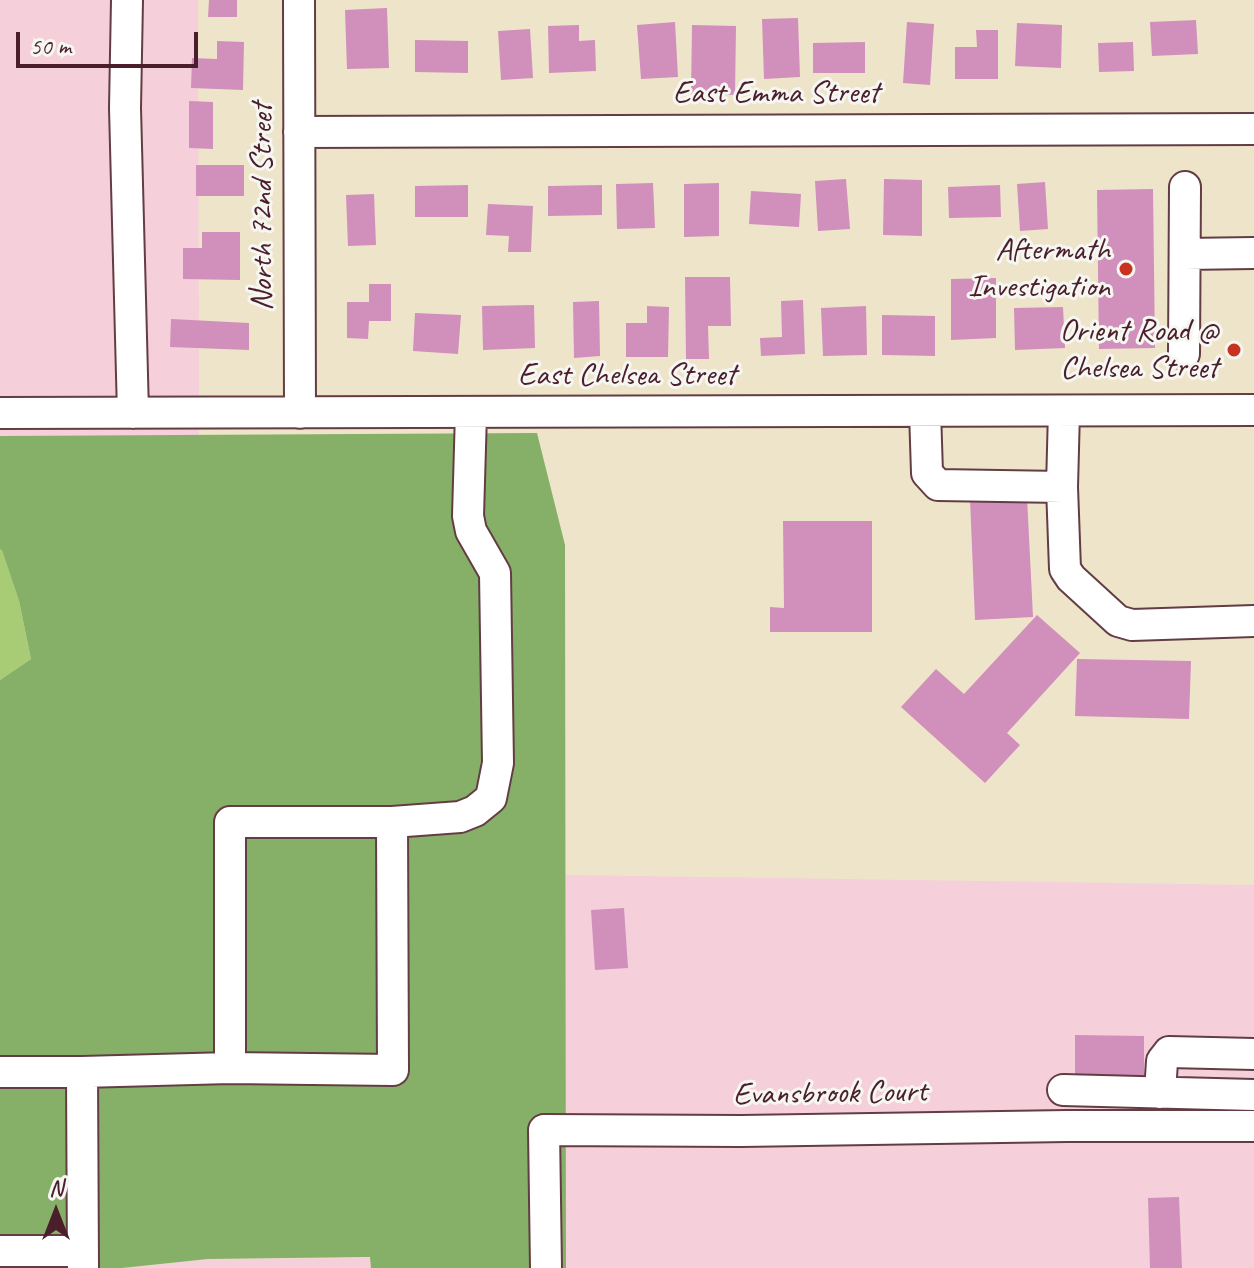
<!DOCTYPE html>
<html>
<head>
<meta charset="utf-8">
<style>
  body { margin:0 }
  #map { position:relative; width:1254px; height:1268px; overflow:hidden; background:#eee4c9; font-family:Caveat,sans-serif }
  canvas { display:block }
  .north { position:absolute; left:16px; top:1172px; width:80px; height:80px; -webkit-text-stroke:6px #f6f6f2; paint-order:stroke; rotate:0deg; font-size:22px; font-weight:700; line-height:32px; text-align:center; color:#4a1f2b }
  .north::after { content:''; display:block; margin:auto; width:28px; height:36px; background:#4a1f2b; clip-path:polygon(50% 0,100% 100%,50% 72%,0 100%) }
  .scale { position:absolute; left:16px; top:32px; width:182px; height:36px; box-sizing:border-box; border:4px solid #4a1f2b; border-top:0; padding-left:10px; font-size:24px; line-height:28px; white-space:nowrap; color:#4a1f2b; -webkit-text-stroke:6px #f6f6f2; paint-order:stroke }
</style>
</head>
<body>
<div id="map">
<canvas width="1254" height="1268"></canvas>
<div class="north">N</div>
<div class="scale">50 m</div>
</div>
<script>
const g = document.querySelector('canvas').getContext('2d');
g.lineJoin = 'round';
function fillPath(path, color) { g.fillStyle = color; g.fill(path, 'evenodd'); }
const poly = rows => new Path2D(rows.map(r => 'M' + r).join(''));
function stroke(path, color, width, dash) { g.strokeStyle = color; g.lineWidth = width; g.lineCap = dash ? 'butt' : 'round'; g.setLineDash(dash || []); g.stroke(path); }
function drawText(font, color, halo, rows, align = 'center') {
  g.font = font + ' Caveat,sans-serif'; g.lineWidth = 6; g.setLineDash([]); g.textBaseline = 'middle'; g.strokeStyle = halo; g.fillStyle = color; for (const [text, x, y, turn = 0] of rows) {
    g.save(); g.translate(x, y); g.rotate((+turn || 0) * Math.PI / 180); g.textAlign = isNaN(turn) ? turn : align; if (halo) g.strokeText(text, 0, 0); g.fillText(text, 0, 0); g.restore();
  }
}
const built = poly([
  [0,0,198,0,199,399,0,399],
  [0,427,199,427,199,435,0,436],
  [566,875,1254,885,1254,1268,566,1268],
  [371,1258,371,1268,122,1268,208,1259]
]);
const green = poly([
  [0,549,2,549,19,601,31,659,0,680]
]);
const forest = poly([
  [537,433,565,545,566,1268,371,1268,370,1257,208,1259,122,1268,0,1268,0,680,31,659,19,601,2,550,0,549,0,436]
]);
const building = poly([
  [209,0,237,0,237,17,208,17],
  [387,8,389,68,347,69,345,10],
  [798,18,800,77,764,79,762,19],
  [1196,20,1198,54,1152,56,1150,22],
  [675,22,678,77,641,79,637,25],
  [907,22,934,24,930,85,903,83],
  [1017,23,1062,25,1061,68,1015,66],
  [579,25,579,41,595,40,596,71,549,73,548,26],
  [692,25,736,26,735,95,691,94],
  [530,29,533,78,501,80,498,31],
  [976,30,998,30,998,79,955,79,955,47,977,47],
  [415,40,468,41,468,73,415,72],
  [217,41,244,42,243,90,191,88,192,58,217,59],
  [865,42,865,73,813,73,813,43],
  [1133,42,1134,71,1099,72,1098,43],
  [189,101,213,102,213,149,189,148],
  [196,165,244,165,244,196,196,196],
  [846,179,850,229,818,231,815,181],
  [884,179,922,180,922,236,883,235],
  [1045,182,1048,229,1020,231,1017,184],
  [653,183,655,228,617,229,616,184],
  [719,183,719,236,684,237,684,184],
  [468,185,468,217,415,217,415,186],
  [602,185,602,215,548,216,548,186],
  [1000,185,1001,217,949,218,948,187],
  [1153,189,1155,348,1099,349,1097,190],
  [751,191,801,194,799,227,749,224],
  [374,194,376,245,348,246,346,195],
  [488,204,533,206,531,252,508,252,509,236,486,235],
  [202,232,240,232,240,280,183,279,183,248,202,248],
  [685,277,730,277,731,326,708,326,709,359,686,359],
  [996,278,996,338,951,340,951,279],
  [369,284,391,284,391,321,369,321,368,339,347,338,347,302,369,302],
  [803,300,805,354,761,356,760,338,782,337,781,301],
  [599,301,600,356,574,358,573,302],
  [534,305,535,348,483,350,482,306],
  [647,306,669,307,668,357,626,357,626,323,647,323],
  [866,306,867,355,823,356,821,308],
  [1063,307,1065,348,1015,350,1014,308],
  [415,313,461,315,458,354,413,351],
  [882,315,935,316,935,356,882,355],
  [171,319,249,323,249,350,170,347],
  [1027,497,1033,617,975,620,970,499],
  [783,521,872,521,872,632,770,632,770,607,784,608],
  [1037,615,1080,653,1007,733,1020,745,985,783,901,707,936,669,964,694],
  [1077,659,1191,661,1189,719,1075,716],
  [624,908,628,968,595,970,591,910],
  [1075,1035,1144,1036,1144,1076,1075,1076],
  [1179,1197,1182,1268,1150,1268,1148,1198]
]);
const minor = poly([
  [127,0,125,108,133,413],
  [299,0,300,413],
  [299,132,1254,129],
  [1185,254,1254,253],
  [1184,354,1185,187],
  [925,411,927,473,938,485,1062,487,1065,569,1071,578,1118,621,1132,625,1254,621],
  [0,413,1254,410],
  [1062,487,1064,411],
  [392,822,460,817,475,811,491,798,498,763,495,573,471,531,468,516,471,413],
  [0,1072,86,1072],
  [1063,1090,1254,1095],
  [1160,1093,1162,1061,1169,1052,1254,1054],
  [0,1251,83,1251],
  [83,1268,82,1072,230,1068,393,1070,392,822,230,822,230,1068],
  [546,1268,544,1130,741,1131,1067,1126,1254,1126]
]);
const markers = [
  [1126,269,8,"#c8321e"],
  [1234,350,8,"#c8321e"]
];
const streetNames = [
  ["East Emma Street",776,94],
  ["North 72nd Street",263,207,-90],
  ["East Chelsea Street",627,376],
  ["Evansbrook Court",830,1094,-1]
];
const poiNames = [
  ["Aftermath",1110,251],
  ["Investigation",1110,288],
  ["Orient Road @",1218,332],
  ["Chelsea Street",1218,369]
];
fillPath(built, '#f5cfda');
fillPath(green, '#a8cc76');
fillPath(forest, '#86b067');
fillPath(building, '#d18fbb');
stroke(minor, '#633d43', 34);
stroke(minor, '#fff', 30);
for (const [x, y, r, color] of markers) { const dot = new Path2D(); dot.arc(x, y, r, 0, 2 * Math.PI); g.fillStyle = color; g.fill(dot); stroke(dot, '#f6f6f2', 3); }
drawText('32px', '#4a1f2b', '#f6f6f2', streetNames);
drawText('32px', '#4a1f2b', '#f6f6f2', poiNames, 'right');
</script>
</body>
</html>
